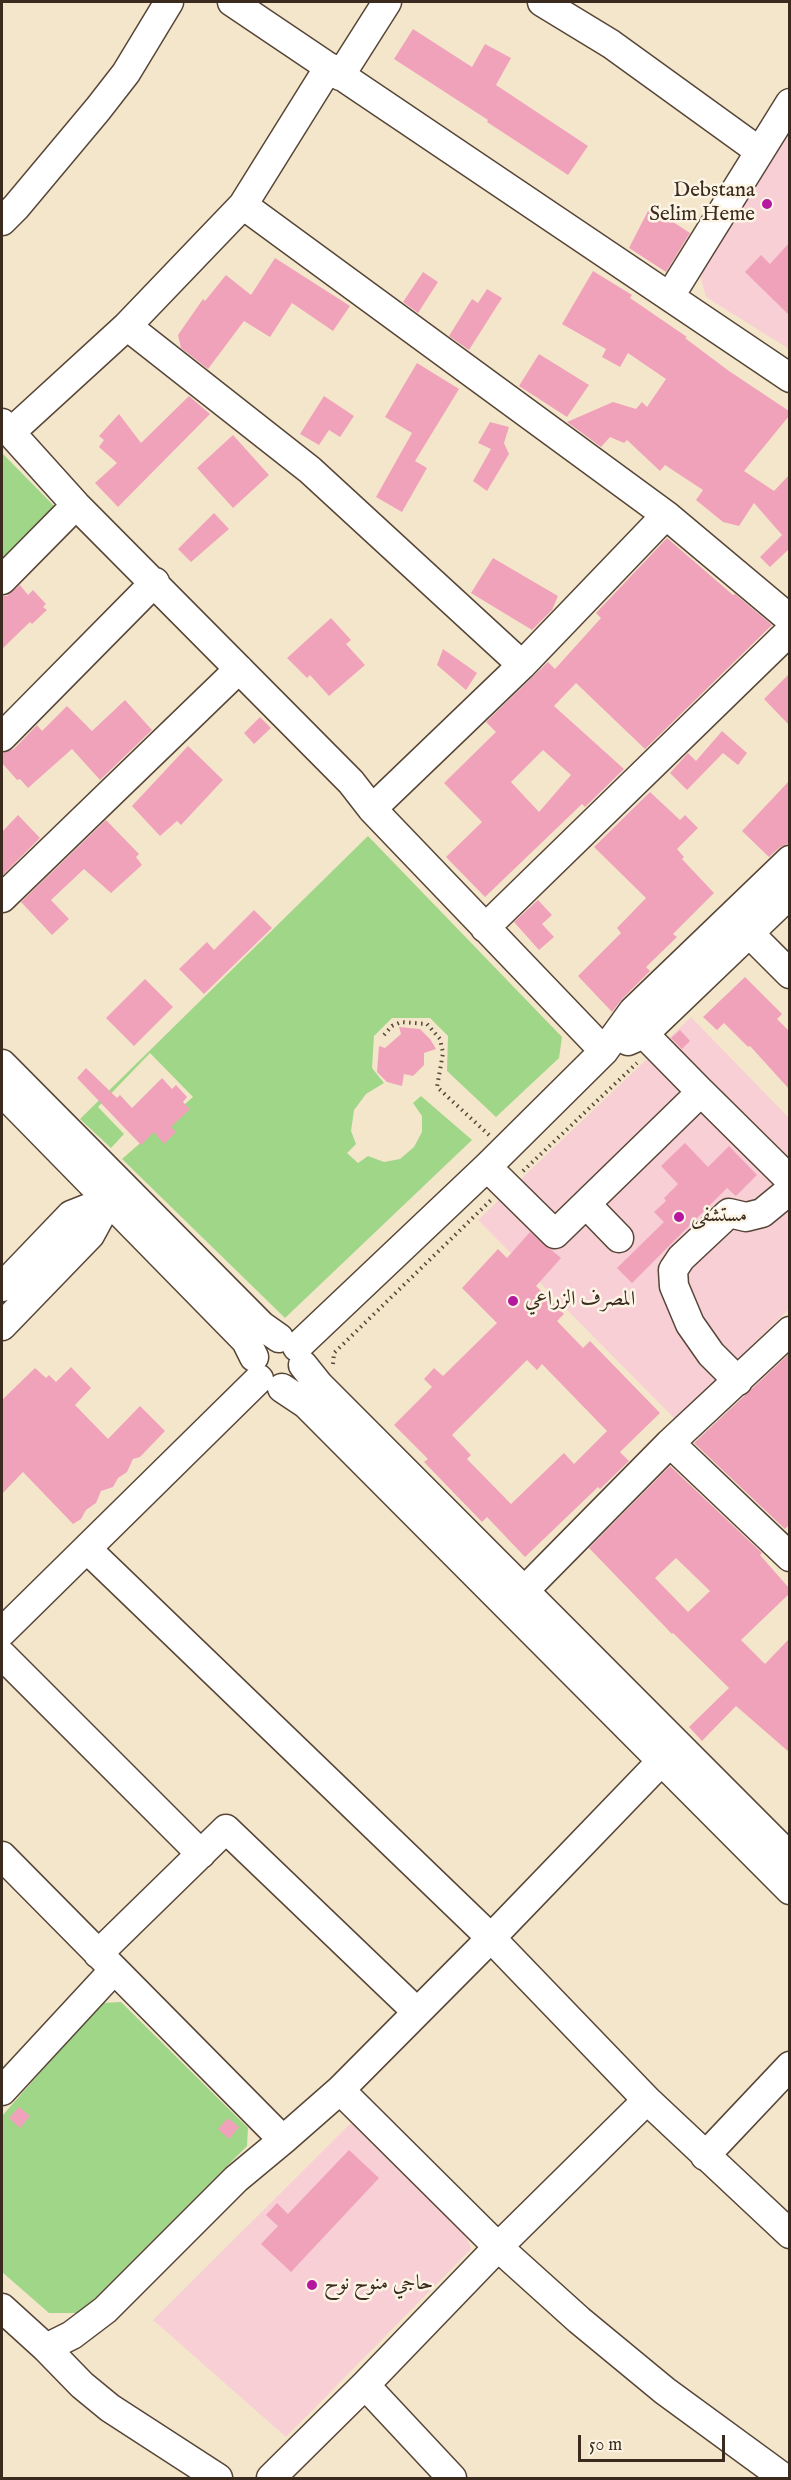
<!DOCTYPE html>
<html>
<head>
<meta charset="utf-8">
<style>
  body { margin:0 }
  #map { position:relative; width:791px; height:2480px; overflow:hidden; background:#f4e6cb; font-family:"IM FELL English",serif }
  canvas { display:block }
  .frame { position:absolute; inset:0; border:3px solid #3b2a1e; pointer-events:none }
  .scale { position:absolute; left:578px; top:2435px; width:147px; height:27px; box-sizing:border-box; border:3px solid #3b2a1e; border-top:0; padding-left:8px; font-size:18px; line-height:21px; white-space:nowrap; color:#3b2a1e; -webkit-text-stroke:4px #fcf5e5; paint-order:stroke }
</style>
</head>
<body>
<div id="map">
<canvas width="791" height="2480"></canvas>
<div class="frame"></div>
<div class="scale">50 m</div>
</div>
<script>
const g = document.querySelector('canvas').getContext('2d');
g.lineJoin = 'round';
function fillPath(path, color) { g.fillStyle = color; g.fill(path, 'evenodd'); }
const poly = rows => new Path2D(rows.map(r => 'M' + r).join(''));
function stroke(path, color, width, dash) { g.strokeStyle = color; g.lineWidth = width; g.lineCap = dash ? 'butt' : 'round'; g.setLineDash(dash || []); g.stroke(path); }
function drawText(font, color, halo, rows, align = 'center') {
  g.font = font + ' "IM FELL English",Amiri,serif'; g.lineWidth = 5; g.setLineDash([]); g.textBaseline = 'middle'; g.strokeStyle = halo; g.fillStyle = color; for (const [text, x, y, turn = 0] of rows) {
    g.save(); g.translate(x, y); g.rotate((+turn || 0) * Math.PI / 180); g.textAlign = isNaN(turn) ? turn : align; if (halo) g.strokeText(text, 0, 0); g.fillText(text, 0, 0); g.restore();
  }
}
const built = poly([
  [789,133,789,349,706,297,700,275],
  [691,1017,789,1118,789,1309,676,1420,478,1220],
  [355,2119,465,2231,471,2249,286,2437,153,2320]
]);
const green = poly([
  [2,453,62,514,2,572],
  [368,836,562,1037,559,1058,496,1117,447,1071,448,1036,430,1018,392,1018,374,1036,372,1068,384,1083,366,1094,354,1110,351,1131,356,1144,347,1153,358,1163,368,1156,384,1162,400,1159,414,1147,422,1132,422,1116,413,1103,421,1096,472,1140,285,1318,122,1159,193,1097,150,1053,98,1107,124,1134,111,1148,80,1119],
  [121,2002,248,2128,247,2146,80,2313,49,2313,2,2272,2,2116,101,2003]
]);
const building = poly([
  [413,29,472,67,485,44,511,58,496,85,588,146,568,175,487,122,488,120,394,59],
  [650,207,690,233,666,272,629,248],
  [789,243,789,315,745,272,761,255,770,264],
  [275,258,350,306,333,331,292,303,270,337,244,321,208,369,181,348,178,335,203,299,205,301,226,275,251,295],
  [593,271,632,295,630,298,687,337,685,338,729,371,789,411,789,416,744,471,774,491,789,475,789,549,770,567,760,557,782,535,754,503,739,526,723,522,696,500,703,490,665,465,660,471,627,440,624,443,610,437,601,447,567,422,613,402,636,409,642,402,647,407,666,379,628,353,620,367,602,357,606,349,562,324],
  [423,272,438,282,418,313,403,302],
  [487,289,502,298,469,350,449,336,472,299,478,303],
  [539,354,589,385,567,417,519,386],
  [417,363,459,389,415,461,427,468,402,512,376,497,412,433,385,417],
  [189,396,210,414,118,507,95,483,117,463,99,447,104,440,99,436,119,414,141,443],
  [324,396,354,416,340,437,329,430,319,445,300,434],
  [490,422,509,427,504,443,509,454,487,491,473,481,491,449,478,443],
  [233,435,269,475,233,508,197,468],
  [214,513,229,529,191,562,178,549],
  [667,538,733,595,735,594,772,625,645,749,576,683,554,706,624,769,585,807,582,804,485,897,446,857,482,822,444,783,496,732,486,722,548,662,555,669,601,618,596,613],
  [543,750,571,775,539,812,511,782],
  [493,558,558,596,552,610,532,630,471,593],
  [20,585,28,595,33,590,46,604,43,607,47,610,32,624,30,622,2,649,2,596,7,596],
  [331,618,351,640,346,644,365,665,329,696,310,675,307,678,287,658],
  [443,649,477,673,466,690,437,665],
  [789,674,789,725,764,699],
  [125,700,152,730,100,780,72,749,28,788,20,779,17,780,2,763,2,753,14,749,37,725,42,731,67,706,92,731],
  [260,717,271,728,254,744,244,733],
  [722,731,747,753,738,765,723,753,687,790,670,773,688,753,696,761],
  [188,746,223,780,181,825,177,821,160,836,132,806],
  [789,781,789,843,779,848,769,857,742,831],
  [650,792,680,820,685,815,698,828,677,849,684,857,682,859,714,893,673,934,677,937,646,967,650,971,622,999,612,1012,578,976,621,933,617,928,646,898,594,847],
  [18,815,40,838,2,876,2,832],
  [106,820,139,854,136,857,142,865,111,893,84,869,51,900,69,919,52,935,21,902],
  [538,900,552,915,542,924,554,937,539,950,514,922],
  [254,910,272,928,204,994,179,969,207,942,214,950],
  [745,977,782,1014,777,1019,789,1031,789,1089,750,1046,748,1047,724,1023,717,1030,703,1017],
  [145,979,173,1007,134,1046,106,1018],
  [399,1027,420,1029,430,1039,436,1049,424,1053,424,1065,413,1076,404,1074,402,1086,387,1082,377,1072,379,1046,385,1048,401,1034],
  [680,1030,690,1041,682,1049,671,1038],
  [86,1068,117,1098,120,1095,132,1108,162,1078,172,1089,176,1085,187,1097,183,1102,190,1109,171,1127,176,1132,164,1144,154,1132,141,1145,77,1078],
  [685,1143,708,1167,729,1146,757,1175,736,1196,727,1188,632,1283,617,1268,664,1222,654,1212,666,1201,664,1198,678,1184,661,1166],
  [530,1232,561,1258,536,1286,564,1314,557,1321,583,1348,590,1341,660,1413,620,1452,629,1461,600,1489,598,1487,525,1557,487,1517,482,1522,424,1462,428,1459,394,1425,432,1387,424,1379,434,1368,443,1376,497,1323,462,1288,498,1249,507,1258],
  [527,1360,537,1370,542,1364,607,1431,574,1464,564,1453,511,1504,467,1459,471,1455,452,1435],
  [789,1354,789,1525,785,1529,694,1443],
  [71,1367,91,1388,75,1405,108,1439,140,1406,165,1431,140,1457,133,1459,127,1472,118,1478,113,1487,101,1491,96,1503,86,1510,81,1519,73,1524,23,1472,2,1494,2,1400,35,1368,46,1378,49,1375,56,1382],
  [670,1466,762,1553,760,1555,789,1588,789,1594,741,1640,765,1664,789,1639,789,1752,736,1706,702,1741,689,1727,729,1688,673,1633,672,1634,589,1548],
  [676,1558,710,1591,688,1612,655,1578],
  [19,2107,30,2116,20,2128,9,2118],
  [228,2118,239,2127,229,2139,218,2129],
  [349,2150,379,2178,291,2272,261,2244,278,2226,266,2215,277,2203,288,2214]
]);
const path = poly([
  [384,1035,392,1026,401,1022,427,1024,440,1039,443,1053,437,1087,489,1135],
  [523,1171,637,1063],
  [333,1364,334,1353,491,1200]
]);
const minor = poly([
  [232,2,790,378],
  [542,2,611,44,759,151],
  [340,76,387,2],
  [243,205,666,515,790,619],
  [2,221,16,207,98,109,126,73,169,2],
  [670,296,790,103],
  [127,326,310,470,522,665],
  [2,423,76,505,351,782,372,809,604,1051],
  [10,433,127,326,243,205,329,67],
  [2,580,76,505],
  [2,737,155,582],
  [372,809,522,665,666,515],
  [2,898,239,669],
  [735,919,790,974],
  [485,928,790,631],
  [628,1041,644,1034,790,894],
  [2,1064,262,1326,279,1338],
  [2,1092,246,1341,254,1357],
  [701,1092,790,1180],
  [487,1167,555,1234,701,1092,644,1034],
  [586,1204,619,1238],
  [2,1287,71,1215,109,1200],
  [2,1326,90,1235,109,1200,121,1188],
  [297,1347,487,1167,604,1051,633,1011,790,860],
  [303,1365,319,1385,790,1857],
  [738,1381,711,1354,690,1324,674,1286,673,1270,681,1258,729,1213,746,1217,762,1213,790,1190],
  [282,1388,306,1404,790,1890],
  [670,1443,790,1557],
  [87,1549,491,1938,647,2100,498,2247,365,2385,452,2478],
  [525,1590,670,1443,790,1331],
  [2,1632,259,1379],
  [2,1655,201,1854],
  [2,1856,283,2140,340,2090,491,1938,677,1745],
  [98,1954,226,1829,417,2012],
  [340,2090,498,2247,579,2320,665,2391,784,2478],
  [2,2091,113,1971],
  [647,2100,790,2234],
  [705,2156,790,2066],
  [2,2308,46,2348,82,2385,110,2408,218,2478],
  [46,2348,72,2335,105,2310,236,2179,283,2140],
  [271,2478,365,2385]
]);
const markers = [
  [767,204,6,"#b5179e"],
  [679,1217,6,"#b5179e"],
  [513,1301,6,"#b5179e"],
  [312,2285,6,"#b5179e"]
];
const poiNames = [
  ["Debstana",755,192,"right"],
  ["Selim Heme",755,216,"right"],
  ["مستشفى",691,1217],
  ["المصرف الزراعي",525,1301],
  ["حاجي منوح نوح",324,2285]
];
fillPath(built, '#f7cfd5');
fillPath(green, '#a0d688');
fillPath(building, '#f1a2bb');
stroke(minor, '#574638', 31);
stroke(path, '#574638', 4, [1.5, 4.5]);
stroke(minor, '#fff', 28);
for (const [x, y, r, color] of markers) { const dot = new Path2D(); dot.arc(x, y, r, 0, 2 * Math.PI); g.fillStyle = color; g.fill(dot); stroke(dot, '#fcf5e5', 2); }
drawText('21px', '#3b2a1e', '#fcf5e5', poiNames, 'left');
</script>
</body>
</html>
